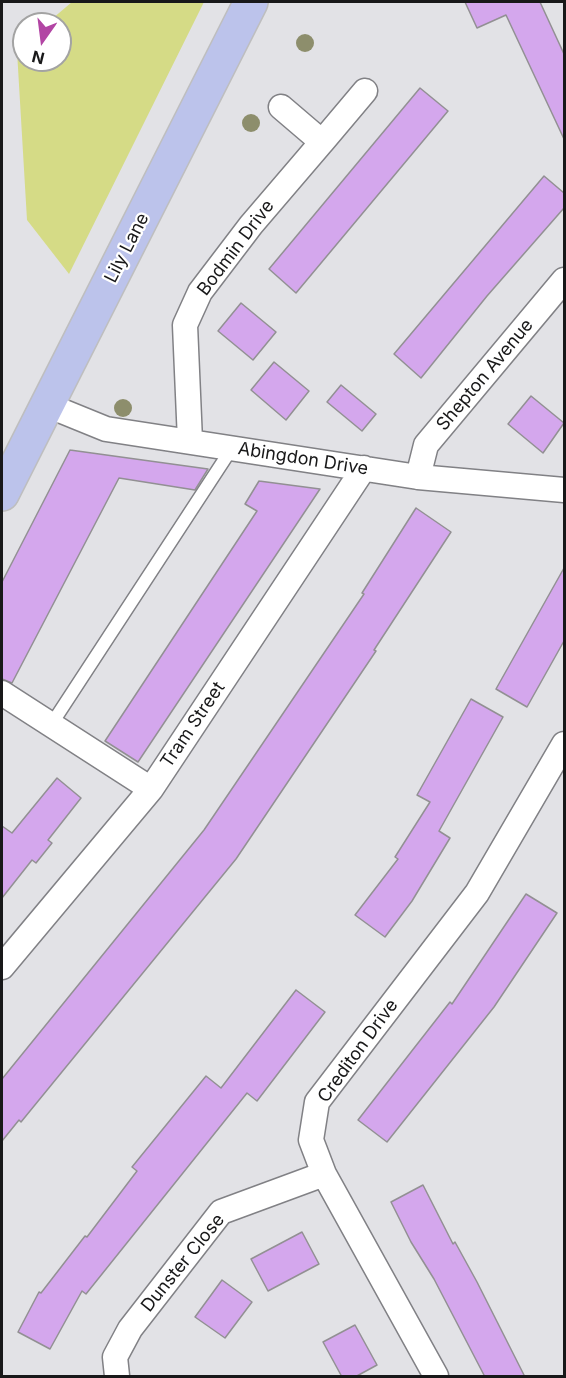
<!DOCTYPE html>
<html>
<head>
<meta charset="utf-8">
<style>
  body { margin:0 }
  #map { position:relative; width:566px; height:1378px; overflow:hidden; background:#e2e2e6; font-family:Inter,sans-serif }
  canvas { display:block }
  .frame { position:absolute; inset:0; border:3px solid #181819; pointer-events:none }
  .north { position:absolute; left:12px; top:12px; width:60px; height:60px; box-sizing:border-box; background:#fff; border:2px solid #a3a3a3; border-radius:50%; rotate:194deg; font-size:16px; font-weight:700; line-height:24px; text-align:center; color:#181819 }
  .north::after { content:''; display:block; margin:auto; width:21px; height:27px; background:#b245a4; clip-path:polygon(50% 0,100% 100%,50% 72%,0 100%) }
</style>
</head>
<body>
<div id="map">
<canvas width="566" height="1378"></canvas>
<div class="frame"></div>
<div class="north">N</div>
</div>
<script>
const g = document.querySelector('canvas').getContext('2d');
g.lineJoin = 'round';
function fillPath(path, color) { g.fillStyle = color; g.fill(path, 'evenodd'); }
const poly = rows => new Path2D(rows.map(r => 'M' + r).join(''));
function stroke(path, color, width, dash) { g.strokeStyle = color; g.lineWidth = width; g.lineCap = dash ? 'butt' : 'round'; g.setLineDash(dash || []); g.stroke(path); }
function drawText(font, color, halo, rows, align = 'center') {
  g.font = font + ' Inter,sans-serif'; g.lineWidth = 4.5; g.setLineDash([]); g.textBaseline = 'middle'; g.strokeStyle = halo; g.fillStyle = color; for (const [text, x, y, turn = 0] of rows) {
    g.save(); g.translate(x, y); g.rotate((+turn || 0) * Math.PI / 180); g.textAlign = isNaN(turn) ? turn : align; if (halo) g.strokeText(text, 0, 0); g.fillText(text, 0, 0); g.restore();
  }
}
const green = poly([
  [72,2,204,2,69,274,27,220,17,51,24,44,24,60,60,60,60,24,46,24]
]);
const building = poly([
  [465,2,540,2,564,54,564,139,506,15,477,28,465,2],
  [420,88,448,111,296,293,269,269,420,88],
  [544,176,564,193,564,208,487,296,421,378,394,354,544,176],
  [241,303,276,332,253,360,218,331,241,303],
  [274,362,309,391,286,420,251,390,274,362],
  [341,385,376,414,362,431,327,402,341,385],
  [531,396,564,423,543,453,508,424,531,396],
  [70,450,208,469,195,490,119,478,12,683,2,679,2,582,70,450],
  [259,481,320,489,138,762,105,741,257,511,245,504,259,481],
  [416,508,451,532,374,650,376,651,236,859,21,1122,19,1120,2,1141,2,1079,204,830,364,594,362,593,416,508],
  [564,568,564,641,527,707,496,689,564,568],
  [471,699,503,717,439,831,450,838,412,901,385,937,355,915,398,859,395,857,430,802,417,795,471,699],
  [57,778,81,798,48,840,52,843,36,863,32,860,2,898,2,826,12,833,57,778],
  [526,894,557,913,494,1007,387,1142,358,1120,450,1002,452,1004,526,894],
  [296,990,325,1012,257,1101,247,1093,86,1294,82,1291,50,1349,18,1332,39,1292,41,1293,85,1236,87,1237,137,1171,132,1167,206,1076,221,1088,296,990],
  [423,1185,453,1244,455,1242,477,1282,525,1377,485,1377,434,1279,411,1242,391,1202,423,1185],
  [302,1232,319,1264,268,1291,251,1259,302,1232],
  [222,1280,252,1302,225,1338,195,1317,222,1280],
  [355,1325,377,1365,355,1377,342,1377,323,1342,355,1325]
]);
const service = poly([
  [51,725,232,448]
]);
const minor = poly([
  [281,107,322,142,365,91],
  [47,405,106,429,418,477,564,490],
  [190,441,185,325,200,292,251,225,322,142],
  [418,477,426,445,564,280],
  [2,693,151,789],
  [2,967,151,789,364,468],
  [117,1376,115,1357,130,1329,221,1212,324,1174],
  [436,1376,324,1174,311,1140,317,1102,477,893,564,744]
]);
const primary = poly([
  [2,494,251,2]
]);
const trees = [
  [305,43],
  [251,123],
  [123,408]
];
const streetNames = [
  ["Lily Lane",127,248,-63],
  ["Bodmin Drive",236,248,-53],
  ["Shepton Avenue",485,375,-50],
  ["Abingdon Drive",303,459,9],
  ["Tram Street",193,725,-56],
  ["Crediton Drive",358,1051,-54],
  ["Dunster Close",183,1263,-51]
];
fillPath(green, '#d5db86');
fillPath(building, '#d4a7ed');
stroke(building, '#929093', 1.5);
stroke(service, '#818185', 15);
stroke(minor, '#818185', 27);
stroke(primary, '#bebebf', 36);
stroke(service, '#fff', 12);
stroke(minor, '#fff', 24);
stroke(primary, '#bcc3eb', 33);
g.fillStyle = '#8d8e6c';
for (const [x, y] of trees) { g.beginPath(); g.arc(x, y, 9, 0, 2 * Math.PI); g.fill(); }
drawText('18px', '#181819', '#fff', streetNames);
</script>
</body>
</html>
